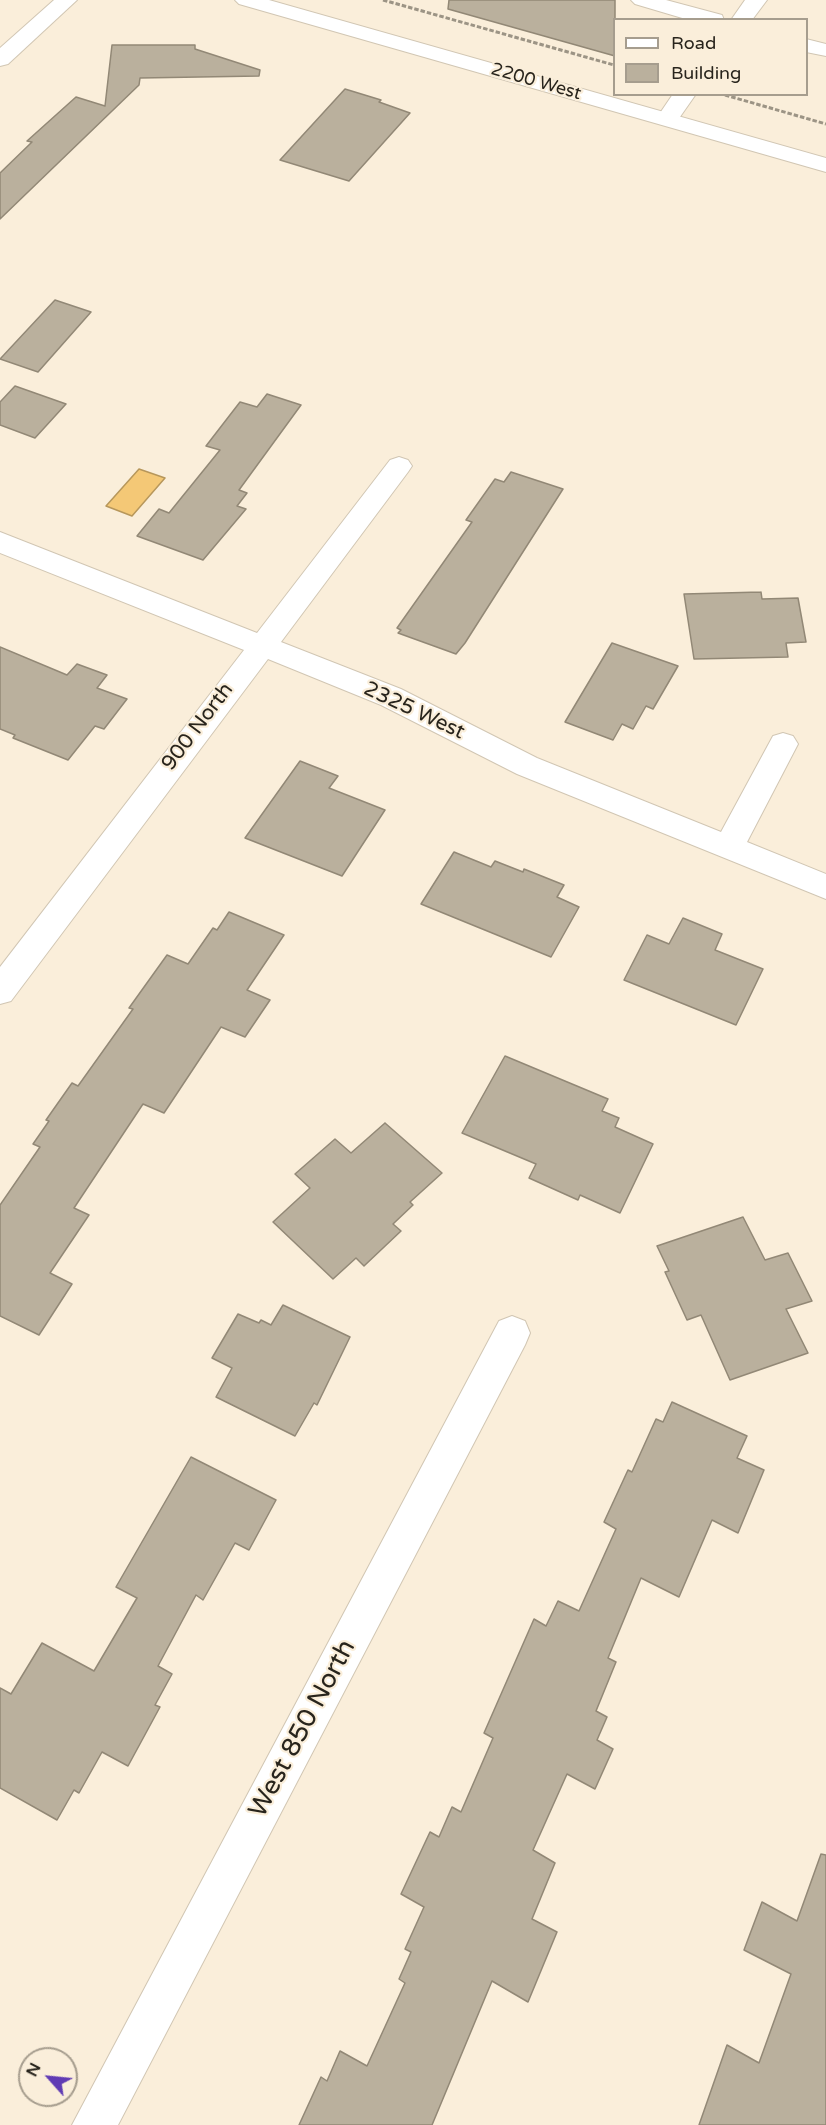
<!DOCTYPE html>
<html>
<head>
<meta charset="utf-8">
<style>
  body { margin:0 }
  #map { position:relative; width:826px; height:2125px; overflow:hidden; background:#faeeda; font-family:"Varela Round",sans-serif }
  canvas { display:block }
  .legend { position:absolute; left:613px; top:18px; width:195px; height:78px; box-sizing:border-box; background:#faeeda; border:2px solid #a69d8e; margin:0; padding:8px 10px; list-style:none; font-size:18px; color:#28241c }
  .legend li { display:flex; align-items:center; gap:12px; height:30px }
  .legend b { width:30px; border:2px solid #a69d8e }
  .north { position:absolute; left:18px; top:2047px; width:60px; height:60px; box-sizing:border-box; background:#faeeda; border:2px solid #a69d8e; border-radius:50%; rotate:297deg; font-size:16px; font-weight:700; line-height:24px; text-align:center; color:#28241c }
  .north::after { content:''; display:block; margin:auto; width:21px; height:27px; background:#603bb4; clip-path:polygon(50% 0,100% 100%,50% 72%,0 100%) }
</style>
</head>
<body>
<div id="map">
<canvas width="826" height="2125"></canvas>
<ul class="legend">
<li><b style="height:8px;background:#fff"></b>Road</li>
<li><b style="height:16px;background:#bab09d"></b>Building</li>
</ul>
<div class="north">N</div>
</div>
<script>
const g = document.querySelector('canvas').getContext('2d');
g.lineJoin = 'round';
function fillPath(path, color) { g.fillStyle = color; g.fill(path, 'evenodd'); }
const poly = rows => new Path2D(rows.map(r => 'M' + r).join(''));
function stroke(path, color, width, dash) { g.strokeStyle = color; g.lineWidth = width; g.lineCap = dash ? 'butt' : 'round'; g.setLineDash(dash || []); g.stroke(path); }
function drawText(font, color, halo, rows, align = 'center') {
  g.font = font + ' "Varela Round",sans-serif'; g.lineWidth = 4.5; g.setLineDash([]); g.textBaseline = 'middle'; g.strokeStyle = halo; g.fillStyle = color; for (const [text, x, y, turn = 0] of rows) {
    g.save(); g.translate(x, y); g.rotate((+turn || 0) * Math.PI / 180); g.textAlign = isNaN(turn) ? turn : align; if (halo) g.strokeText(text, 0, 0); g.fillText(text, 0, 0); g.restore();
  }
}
const water = poly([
  [139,469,165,478,132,516,106,506,139,469]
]);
const building = poly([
  [449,0,615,0,615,56,448,9,449,0],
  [112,45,195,45,195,49,260,70,259,76,140,78,139,85,0,219,0,173,32,142,27,141,76,97,105,106,112,45],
  [345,89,381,100,379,102,410,113,349,181,280,160,345,89],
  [55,300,91,312,38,372,0,359,55,300],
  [15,386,66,404,35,438,0,425,0,402,15,386],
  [267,394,301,405,239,490,247,493,237,506,246,509,203,560,137,536,159,509,169,513,220,450,206,446,240,402,257,407,267,394],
  [511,472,563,489,465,643,456,654,398,633,401,630,397,628,472,522,466,520,495,479,504,482,511,472],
  [761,592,762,599,798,598,806,642,786,643,788,657,694,659,684,594,761,592],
  [612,643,678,666,653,709,646,706,633,729,622,724,613,740,565,722,612,643],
  [0,647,67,675,77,664,107,675,97,688,127,699,104,729,95,726,68,760,13,738,15,735,0,729,0,647],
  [300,761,338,776,329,788,385,810,342,876,245,838,300,761],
  [454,852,491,867,495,861,523,872,524,869,564,885,557,897,579,907,551,957,421,904,454,852],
  [229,912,284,935,247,990,270,1000,245,1037,221,1027,164,1113,143,1104,74,1208,89,1215,50,1273,72,1284,39,1335,0,1316,0,1205,40,1147,33,1144,49,1121,46,1120,72,1083,78,1086,133,1009,129,1008,167,955,188,964,213,928,217,930,229,912],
  [683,918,722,934,715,950,763,969,736,1025,624,980,647,935,669,944,683,918],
  [505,1056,608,1099,602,1111,619,1118,615,1127,653,1144,620,1213,580,1195,578,1200,529,1178,536,1164,462,1133,505,1056],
  [385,1123,442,1173,410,1202,413,1205,393,1224,401,1231,364,1266,356,1258,333,1279,273,1222,310,1188,295,1174,335,1139,351,1153,385,1123],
  [743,1217,765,1260,788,1253,812,1301,786,1309,808,1353,730,1380,701,1315,687,1320,665,1272,669,1271,657,1246,743,1217],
  [283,1305,350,1337,317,1405,314,1403,295,1436,216,1397,232,1368,212,1358,238,1314,259,1323,261,1320,271,1325,283,1305],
  [672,1402,747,1436,737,1458,764,1470,738,1533,712,1520,679,1597,641,1578,608,1658,616,1662,596,1711,607,1717,597,1740,613,1749,595,1789,567,1774,533,1850,555,1863,532,1919,557,1932,528,2002,492,1981,432,2125,299,2125,321,2077,327,2081,340,2051,367,2066,405,1983,399,1979,411,1952,405,1949,424,1907,401,1894,430,1832,439,1837,452,1807,461,1812,493,1738,484,1733,534,1619,546,1626,558,1601,579,1611,616,1529,604,1522,628,1470,632,1472,656,1419,663,1422,672,1402],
  [191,1457,276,1500,249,1550,235,1543,203,1600,196,1595,158,1666,172,1674,155,1705,160,1707,128,1766,102,1752,79,1793,74,1790,57,1820,0,1788,0,1688,11,1694,42,1643,94,1671,137,1598,116,1587,191,1457],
  [821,1854,826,1855,826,2125,699,2125,727,2045,759,2063,791,1974,744,1950,762,1902,797,1921,821,1854]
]);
const path = poly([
  [383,0,614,65],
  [725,95,826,124]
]);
const minor = poly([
  [631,0,666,0,722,15,724,20,689,20,635,4,631,0],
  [745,0,767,0,752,20,731,20,745,0],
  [806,39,826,44,826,56,806,52,806,39],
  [673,94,696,94,675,124,659,124,656,119,673,94],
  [399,457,408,460,412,466,408,472,281,642,401,689,537,758,721,832,773,736,783,733,793,736,798,744,747,842,826,874,826,899,517,774,381,705,268,659,11,1001,0,1004,0,967,244,650,0,553,0,532,257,633,390,460,399,457],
  [512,1316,525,1321,530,1333,525,1345,118,2125,72,2125,499,1321,512,1316]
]);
const tertiary = poly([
  [235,0,269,0,826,158,826,172,239,4,235,0]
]);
const secondary = poly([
  [54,0,77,0,8,64,0,66,0,48,54,0]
]);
const farStreetnames = [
  ["2200 West",536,82,16]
];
const streetNames = [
  ["2325 West",414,711,25],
  ["900 North",198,727,-53]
];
const nearStreetnames = [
  ["West 850 North",303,1729,-62]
];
fillPath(water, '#f4c876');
stroke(water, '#b7975b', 1.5);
fillPath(building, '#bab09d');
stroke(building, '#928876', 1.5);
stroke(minor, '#d1c6b3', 2);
stroke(tertiary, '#d1c6b3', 2);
stroke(secondary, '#d1c6b3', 2);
stroke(path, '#9c9485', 3, [4.5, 2]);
fillPath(minor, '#fff');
fillPath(tertiary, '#fff');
fillPath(secondary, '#fff');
drawText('18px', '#28241c', '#faeeda', farStreetnames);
drawText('21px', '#28241c', '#faeeda', streetNames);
drawText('26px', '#28241c', '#faeeda', nearStreetnames);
</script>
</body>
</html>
